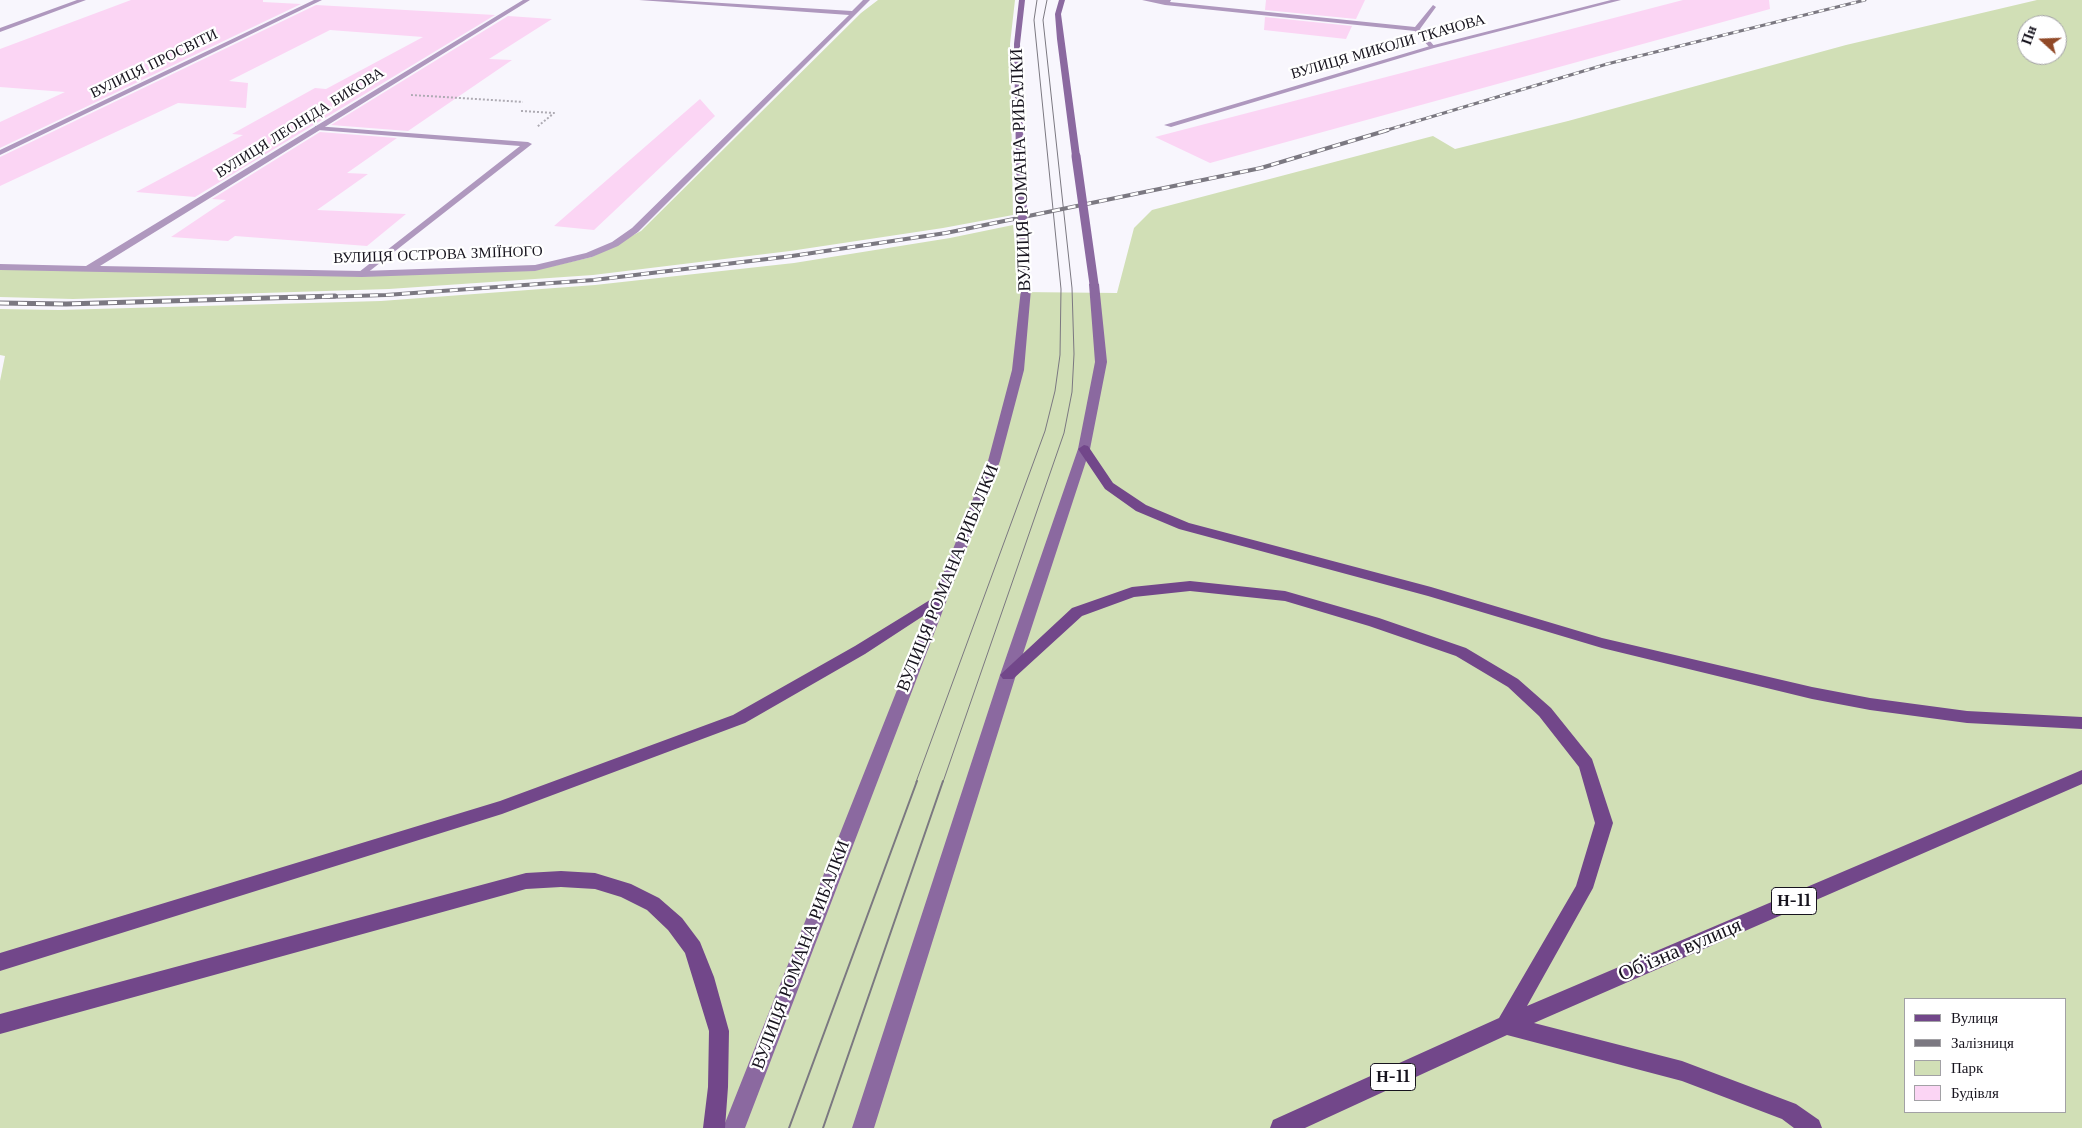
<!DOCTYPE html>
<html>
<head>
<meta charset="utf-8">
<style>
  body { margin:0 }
  #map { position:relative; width:2082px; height:1128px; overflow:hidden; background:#f8f6fd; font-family:"Libre Baskerville",serif }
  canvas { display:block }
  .legend { position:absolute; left:1904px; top:998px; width:162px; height:115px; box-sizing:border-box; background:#fff; border:1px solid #a2a1a5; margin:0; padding:6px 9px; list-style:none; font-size:15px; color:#17141e }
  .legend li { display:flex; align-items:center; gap:10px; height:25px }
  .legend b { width:25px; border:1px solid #a2a1a5 }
  .north { position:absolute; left:2017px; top:15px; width:50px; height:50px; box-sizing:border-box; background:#fff; border:1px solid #a2a1a5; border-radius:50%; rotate:290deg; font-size:14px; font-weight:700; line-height:20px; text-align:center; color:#17141e }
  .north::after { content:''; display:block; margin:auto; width:18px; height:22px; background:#914927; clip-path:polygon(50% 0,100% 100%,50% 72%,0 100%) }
</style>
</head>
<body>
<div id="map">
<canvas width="2082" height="1128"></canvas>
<ul class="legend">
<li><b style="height:6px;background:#72478a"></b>Вулиця</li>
<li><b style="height:6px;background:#7b7881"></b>Залізниця</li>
<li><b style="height:14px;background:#d1dfb6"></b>Парк</li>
<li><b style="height:14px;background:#fbd5f4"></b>Будівля</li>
</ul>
<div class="north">Пн</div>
</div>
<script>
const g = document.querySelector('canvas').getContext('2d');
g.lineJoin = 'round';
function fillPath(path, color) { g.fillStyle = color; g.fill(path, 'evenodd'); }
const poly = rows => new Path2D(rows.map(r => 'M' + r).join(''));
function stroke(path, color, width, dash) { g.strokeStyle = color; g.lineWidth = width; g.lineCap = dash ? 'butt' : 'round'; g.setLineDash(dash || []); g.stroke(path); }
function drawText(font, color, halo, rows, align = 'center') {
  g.font = font + ' "Libre Baskerville",serif'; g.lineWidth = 4.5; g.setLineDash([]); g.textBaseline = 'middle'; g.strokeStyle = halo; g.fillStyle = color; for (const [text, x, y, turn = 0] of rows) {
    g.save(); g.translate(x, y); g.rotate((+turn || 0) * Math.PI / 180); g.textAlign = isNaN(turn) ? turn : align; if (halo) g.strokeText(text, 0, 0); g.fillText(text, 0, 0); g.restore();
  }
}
const green = poly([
  [878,0,1015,0,1010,44,1013,215,943,228,790,251,593,275,389,289,73,299,0,297,0,269,363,276,540,269,592,257,641,231,861,13],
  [2037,0,2082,0,2082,1128,0,1128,0,381,5,356,0,355,0,309,59,310,381,301,595,285,794,263,950,238,1013,225,1020,292,1117,293,1134,228,1152,210,1433,136,1455,149,1568,121,1846,45],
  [2027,25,2057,25,2057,55,2027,55],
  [1906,999,2066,999,2066,1112,1906,1112]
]);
const building = poly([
  [131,0,263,0,263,2,301,4,0,148,0,122,65,92,0,87,0,49],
  [1266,0,1365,0,1356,19,1265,10],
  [1683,0,1769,0,1770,9,1210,163,1155,137],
  [316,5,495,15,195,197,136,192,243,135,232,134,315,88,326,89,423,37,330,30,229,81,248,83,246,108,178,103,0,186,0,157],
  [508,16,552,19,489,59,512,60,408,131,331,125],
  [1265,17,1352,26,1346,39,1264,30],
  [700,99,715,116,594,230,554,226],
  [320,132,397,138,347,173,368,174,317,210,406,214,367,246,235,236,228,241,171,237,226,200,212,199]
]);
const path = poly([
  [411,95,523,102],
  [521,111,554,113,537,127]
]);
const service = poly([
  [1142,0,1171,0,1170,2,1415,27,1433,5,1436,7,1420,29,1435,47,1430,48,1415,31,1165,5,1142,0],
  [315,126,528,142,532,144,362,277,359,276,359,272,520,146,318,130,315,130,315,126]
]);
const minor = poly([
  [314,0,322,0,0,155,0,150,314,0],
  [523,0,530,0,100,266,362,271,535,265,586,253,612,242,632,228,849,15,639,0,673,0,852,11,863,0,870,0,638,232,618,246,592,257,535,271,362,277,0,270,0,264,86,266,523,0],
  [1611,0,1621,0,1434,48,1171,127,1164,125,1430,46,1611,0]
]);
const tertiary = poly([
  [77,0,86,0,0,32,0,28,77,0]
]);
const secondary = poly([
  [1019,0,1025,0,1020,44,1024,158,1020,161,1016,158,1014,44,1019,0],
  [1059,0,1065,0,1061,14,1080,156,1076,158,1072,156,1057,39,1055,14,1059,0],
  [1094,281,1099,284,1107,362,1090,449,1016,675,874,1128,852,1128,1000,675,1078,449,1095,362,1089,284,1094,281],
  [1026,286,1031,289,1024,370,1000,461,745,1128,723,1128,988,461,1012,370,1021,289,1026,286]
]);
const primary = poly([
  [1084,445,1088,446,1113,483,1146,505,1189,523,1431,587,1602,638,1812,687,1870,698,1967,711,2082,717,2082,729,1967,723,1870,710,1812,699,1602,648,1428,596,1179,529,1136,511,1105,489,1078,449,1084,445],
  [1190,581,1285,591,1379,618,1466,648,1518,679,1551,708,1592,759,1613,823,1593,888,1527,1006,2082,770,2082,784,1534,1023,1682,1061,1796,1104,1819,1120,1822,1128,1794,1128,1782,1119,1682,1081,1507,1035,1305,1128,1270,1128,1273,1120,1499,1018,1576,886,1595,823,1579,767,1539,716,1508,687,1456,656,1369,626,1285,601,1190,591,1134,597,1082,616,1013,679,1003,679,1000,675,1072,608,1132,587,1190,581],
  [938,595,945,600,943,603,865,654,745,723,502,814,0,971,0,953,500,801,733,715,855,646,938,595],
  [561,871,595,873,631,884,659,898,682,918,700,942,714,977,729,1031,728,1087,725,1128,703,1128,708,1087,709,1031,685,953,668,930,647,910,621,897,595,889,561,887,526,889,0,1034,0,1014,526,873,561,871]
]);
const tramFar1 = poly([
  [916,782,1045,431,1055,391,1060,355,1061,289,1034,20,1037,0],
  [943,782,1064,433,1072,392,1074,354,1072,288,1043,20,1047,0]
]);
const tram = poly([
  [789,1128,917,781],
  [823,1128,943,781]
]);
const railFar2 = poly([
  [1384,131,1607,64,1865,0]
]);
const railFar1 = poly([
  [290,298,386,295,594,280,792,256,946,233,1261,168,1388,130]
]);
const rail = poly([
  [0,303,66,304,335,296]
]);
const secondaryBridge = poly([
  [1076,156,1094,284],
  [1020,158,1026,289]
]);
const farStreetnames = [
  ["ВУЛИЦЯ МИКОЛИ ТКАЧОВА",1388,47,-16],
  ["ВУЛИЦЯ ПРОСВІТИ",154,64,-26],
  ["ВУЛИЦЯ ЛЕОНІДА БИКОВА",300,123,-32],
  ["ВУЛИЦЯ ОСТРОВА ЗМІЇНОГО",438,255,-2]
];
const shields = [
  [1794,901,45],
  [1393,1077,45]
];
const shieldNames = [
  ["Н-11",1794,901],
  ["Н-11",1393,1077]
];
const streetNames = [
  ["ВУЛИЦЯ РОМАНА РИБАЛКИ",1021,170,-92],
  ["ВУЛИЦЯ РОМАНА РИБАЛКИ",948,578,-68],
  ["ВУЛИЦЯ РОМАНА РИБАЛКИ",801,955,-69]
];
const nearStreetnames = [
  ["Обʼїзна вулиця",1680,950,-23]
];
fillPath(green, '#d1dfb6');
fillPath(building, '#fbd5f4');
stroke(path, '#aeabb3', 2, [2, 2]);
fillPath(service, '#af98be');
fillPath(minor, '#af98be');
fillPath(tertiary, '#af98be');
fillPath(secondary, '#8b69a0');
fillPath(primary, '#72478a');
stroke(tramFar1, '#7b7881', 1);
stroke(tram, '#7b7881', 2);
stroke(railFar2, '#7b7881', 3);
stroke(railFar1, '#7b7881', 4);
stroke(rail, '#7b7881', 5);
stroke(railFar2, '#fff', 2, [5.5]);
stroke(railFar1, '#fff', 2.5, [8]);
stroke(rail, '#fff', 3, [9]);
stroke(secondaryBridge, '#8b69a0', 9);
drawText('15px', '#17141e', '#fff', farStreetnames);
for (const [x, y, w] of shields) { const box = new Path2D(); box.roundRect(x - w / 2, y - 13.5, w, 27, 4); g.fillStyle = '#fff'; g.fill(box); stroke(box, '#17141e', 1); }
drawText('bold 16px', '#17141e', null, shieldNames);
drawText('18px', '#17141e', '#fff', streetNames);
drawText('21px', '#17141e', '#fff', nearStreetnames);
</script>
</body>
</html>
